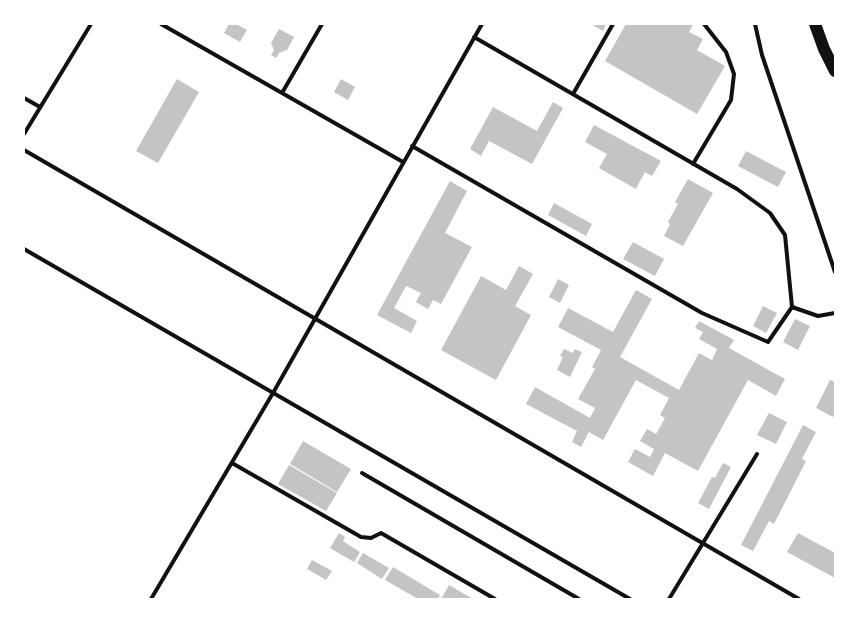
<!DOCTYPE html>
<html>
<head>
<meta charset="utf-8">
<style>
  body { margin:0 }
  #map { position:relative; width:859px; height:623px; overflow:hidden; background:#fff; font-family:Roboto,sans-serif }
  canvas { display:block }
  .frame { position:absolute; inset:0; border:25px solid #fff; pointer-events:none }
</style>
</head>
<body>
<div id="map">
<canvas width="859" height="623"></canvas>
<div class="frame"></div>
</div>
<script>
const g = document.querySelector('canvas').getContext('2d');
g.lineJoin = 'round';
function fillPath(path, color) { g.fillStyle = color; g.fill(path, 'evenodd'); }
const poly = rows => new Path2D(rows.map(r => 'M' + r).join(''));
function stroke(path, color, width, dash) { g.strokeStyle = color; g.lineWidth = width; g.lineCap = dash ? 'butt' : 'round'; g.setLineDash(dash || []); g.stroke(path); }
const building = poly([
  [229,24,236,24,247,30,240,42,224,33],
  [591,24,606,24,603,31],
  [626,24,693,25,689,32,703,39,697,50,725,66,697,114,605,61],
  [279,29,294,37,287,50,279,53,276,58,271,55,274,50,271,43],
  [177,79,199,92,158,163,136,151],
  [341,79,355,87,348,100,334,92],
  [553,102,563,108,532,164,489,141,481,156,470,149,493,107,537,131],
  [594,125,661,161,652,176,645,172,636,189,599,168,607,154,585,142],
  [746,151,786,172,778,187,738,166],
  [688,179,713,193,683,246,664,236,670,224,668,222,678,204,675,202],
  [450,181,467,191,445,233,472,247,441,304,433,300,428,309,416,302,421,293,406,286,394,308,417,321,411,333,377,315],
  [554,203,592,224,586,236,548,215],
  [633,242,664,259,655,276,623,259],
  [519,266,533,274,515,306,531,315,496,380,441,350,481,276,506,290],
  [558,279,569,285,560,303,549,297],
  [636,290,652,299,620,357,679,390,699,353,712,360,717,349,699,339,703,332,695,328,699,321,734,340,729,348,785,379,776,396,748,380,698,471,665,453,653,476,628,462,635,449,650,457,654,449,640,441,647,429,656,434,665,418,660,415,669,398,636,380,603,440,589,432,581,447,572,442,577,431,526,404,535,387,590,418,595,408,578,399,595,369,592,367,601,350,558,327,568,308,613,332],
  [763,306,777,313,766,333,753,326],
  [795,319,810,326,798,350,783,342],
  [564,349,573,353,575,349,582,352,570,377,557,370,563,357,560,356],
  [830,380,835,382,835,413,833,417,816,408],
  [769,413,787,422,776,444,757,435],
  [803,425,816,432,802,459,806,461,774,524,769,521,753,551,741,545],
  [303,441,351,469,337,492,290,464],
  [723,463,731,467,709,509,698,503,712,477,715,478],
  [289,465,337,493,326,511,278,484],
  [339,533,345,537,343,541,360,552,354,562,330,548],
  [798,533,835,553,835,578,787,552],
  [363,553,389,568,382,579,357,563],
  [312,560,332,571,326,580,307,569],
  [393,567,440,595,438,599,418,599,385,580],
  [449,585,473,599,441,599]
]);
const service = poly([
  [161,24,403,162],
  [755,24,762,55,835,272],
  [474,37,737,189,770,213,785,235,792,307],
  [282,93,322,24],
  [573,94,613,24],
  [24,98,40,107],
  [24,134,91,24],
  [412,146,702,313,768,342,792,307,818,316,835,313],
  [24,150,799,599],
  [693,164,731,100,734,74,726,52,704,24],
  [24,249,630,599],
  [232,463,361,537,371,538,381,533,495,599],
  [362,473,579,599],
  [151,599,273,393,482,24],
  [669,599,757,454]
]);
const primary = poly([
  [815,24,824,49,835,71]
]);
fillPath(building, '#c4c4c4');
stroke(service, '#111', 4);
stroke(primary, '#111', 12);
</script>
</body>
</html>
